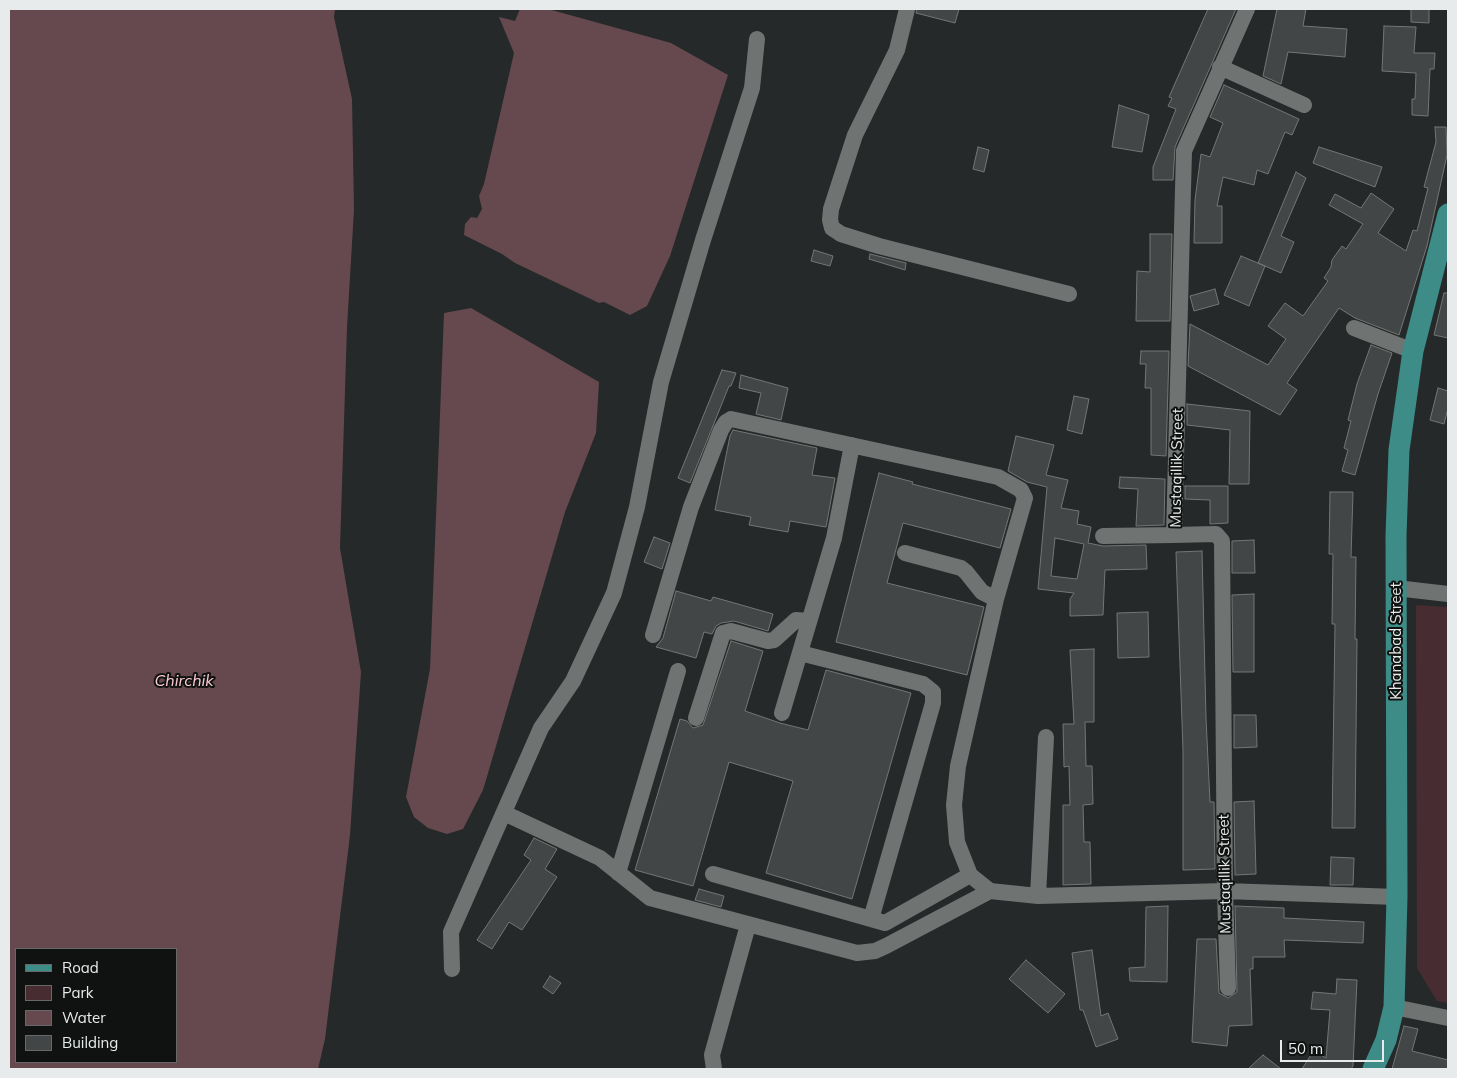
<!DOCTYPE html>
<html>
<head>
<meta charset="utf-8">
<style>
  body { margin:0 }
  #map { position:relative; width:1457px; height:1078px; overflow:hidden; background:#252929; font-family:Mulish,sans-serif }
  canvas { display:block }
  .frame { position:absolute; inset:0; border:10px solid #e8ebeb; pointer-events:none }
  .legend { position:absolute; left:15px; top:948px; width:162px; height:115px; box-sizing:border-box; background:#101211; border:1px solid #666968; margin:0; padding:6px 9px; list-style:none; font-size:15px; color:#e8ebeb }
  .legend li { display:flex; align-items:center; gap:10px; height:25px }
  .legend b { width:25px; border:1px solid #666968 }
  .scale { position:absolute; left:1280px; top:1040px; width:104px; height:22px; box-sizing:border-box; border:2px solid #e8ebeb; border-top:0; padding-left:6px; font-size:15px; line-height:18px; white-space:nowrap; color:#e8ebeb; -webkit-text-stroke:4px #101211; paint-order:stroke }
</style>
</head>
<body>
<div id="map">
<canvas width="1457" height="1078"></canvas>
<div class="frame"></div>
<ul class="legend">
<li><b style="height:6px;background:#3e8c87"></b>Road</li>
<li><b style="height:14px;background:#472d32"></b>Park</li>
<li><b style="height:14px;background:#66494e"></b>Water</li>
<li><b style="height:14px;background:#424646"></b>Building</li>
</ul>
<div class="scale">50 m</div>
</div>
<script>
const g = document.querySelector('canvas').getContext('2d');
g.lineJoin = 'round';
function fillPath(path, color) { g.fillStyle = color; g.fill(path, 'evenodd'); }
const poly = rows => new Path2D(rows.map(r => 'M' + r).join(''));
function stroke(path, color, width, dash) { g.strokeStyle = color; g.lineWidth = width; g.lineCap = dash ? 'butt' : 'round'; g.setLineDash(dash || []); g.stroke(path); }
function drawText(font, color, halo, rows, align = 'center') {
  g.font = font + ' Mulish,sans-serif'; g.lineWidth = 4; g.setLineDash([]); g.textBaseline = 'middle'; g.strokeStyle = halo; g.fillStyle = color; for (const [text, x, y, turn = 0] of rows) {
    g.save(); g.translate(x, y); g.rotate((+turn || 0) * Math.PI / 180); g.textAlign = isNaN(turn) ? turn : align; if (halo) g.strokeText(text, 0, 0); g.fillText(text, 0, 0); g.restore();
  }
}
const green = poly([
  [1416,605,1448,607,1448,1003,1437,1001,1417,968]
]);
const water = poly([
  [9,9,335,9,334,17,352,99,354,210,347,327,340,548,361,672,350,835,325,1039,318,1069,9,1069],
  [16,949,176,949,176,1062,16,1062],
  [520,9,548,9,671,43,728,75,670,256,647,306,630,315,604,302,599,303,515,263,502,254,464,235,465,224,471,217,477,218,482,209,479,196,484,184,514,53,499,17,515,21],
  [471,308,599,382,596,433,565,512,483,790,463,829,447,834,428,828,414,817,406,797,430,669,444,313]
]);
const building = poly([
  [917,9,959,9,955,23,916,13,917,9],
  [1208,9,1236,9,1175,147,1173,180,1153,180,1153,167,1176,109,1168,106,1172,98,1169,97,1208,9],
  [1277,9,1306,9,1303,26,1347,29,1345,57,1288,52,1281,84,1263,76,1277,9],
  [1411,9,1429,9,1429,23,1411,22,1411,9],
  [1384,26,1416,27,1414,53,1435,53,1434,69,1430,69,1428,116,1412,115,1412,99,1415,99,1416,73,1382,71,1384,26],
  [1224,85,1299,119,1292,135,1285,132,1268,174,1257,170,1254,185,1223,177,1217,206,1222,206,1222,243,1194,243,1195,200,1201,154,1210,157,1223,123,1210,117,1224,85],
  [1119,105,1149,115,1142,152,1112,147,1119,105],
  [1435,127,1446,127,1447,155,1427,246,1399,335,1355,318,1339,308,1287,383,1297,390,1280,415,1188,366,1190,324,1268,365,1286,339,1268,326,1285,303,1303,316,1328,281,1324,278,1331,267,1332,260,1342,246,1346,249,1363,224,1329,205,1335,194,1361,208,1371,193,1394,209,1378,233,1406,251,1413,230,1417,231,1428,188,1424,187,1436,142,1435,127],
  [978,147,989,150,984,172,973,169,978,147],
  [1319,147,1382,167,1375,187,1313,163,1319,147],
  [1296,172,1306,178,1281,236,1294,242,1281,273,1258,263,1296,172],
  [1150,234,1172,234,1170,321,1136,321,1137,271,1150,272,1150,234],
  [814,250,833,256,830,266,811,261,814,250],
  [870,254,906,263,905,270,869,259,870,254],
  [1241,256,1265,266,1249,306,1224,295,1241,256],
  [1215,289,1219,304,1194,311,1190,296,1215,289],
  [1444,293,1448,293,1448,338,1434,335,1444,293],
  [1371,345,1392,353,1378,394,1355,475,1342,471,1348,450,1344,448,1351,421,1348,420,1357,384,1371,345],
  [1141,351,1169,351,1166,456,1151,455,1151,388,1145,388,1146,364,1140,364,1141,351],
  [722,370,736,373,731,386,729,386,690,483,678,478,722,370],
  [741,375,788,388,781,420,756,414,761,393,739,388,741,375],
  [1438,388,1448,391,1448,408,1444,424,1430,420,1438,388],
  [1074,396,1089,399,1082,434,1067,430,1074,396],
  [1187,404,1250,411,1249,484,1229,484,1230,430,1187,425,1187,404],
  [733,430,817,448,812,475,835,478,826,527,790,521,788,532,749,525,751,517,715,510,730,436,733,430],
  [1016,436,1054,445,1046,475,1068,480,1061,508,1079,511,1077,524,1091,527,1088,543,1103,546,1146,545,1147,569,1105,570,1103,615,1070,616,1070,599,1074,593,1038,589,1047,487,1027,482,1008,471,1016,436],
  [1055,538,1084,544,1077,579,1051,576,1055,538],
  [879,473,913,482,912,484,1011,509,1000,548,903,523,887,583,984,607,967,675,836,642,879,473],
  [1120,477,1165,479,1164,525,1136,526,1138,489,1119,488,1120,477],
  [1185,486,1228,486,1228,523,1210,524,1210,500,1185,499,1185,486],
  [1330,492,1353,492,1351,557,1356,557,1355,639,1357,639,1355,828,1332,828,1335,624,1332,624,1333,554,1329,554,1330,492],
  [654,537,670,543,662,569,644,562,654,537],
  [1254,540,1255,573,1232,573,1232,541,1254,540],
  [1202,551,1206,718,1210,802,1214,802,1215,869,1183,870,1183,750,1176,552,1202,551],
  [676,591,711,601,713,597,773,614,768,631,734,621,721,623,716,626,712,634,704,632,696,658,656,647,663,638,676,591],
  [1254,594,1254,672,1233,672,1232,595,1254,594],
  [1148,612,1149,657,1118,658,1117,613,1148,612],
  [731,641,763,651,745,711,780,723,808,730,826,670,911,693,852,899,766,873,793,781,729,762,693,886,635,870,680,719,687,721,693,728,703,725,731,641],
  [1094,649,1094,722,1085,722,1086,766,1092,766,1093,804,1083,805,1084,842,1090,842,1091,884,1063,885,1063,805,1070,805,1069,766,1064,767,1063,724,1074,724,1070,650,1094,649],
  [1234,715,1256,715,1257,747,1234,748,1234,715],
  [1254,801,1256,874,1235,875,1234,802,1254,801],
  [534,838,557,849,545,869,557,877,522,930,509,922,492,949,477,940,531,860,524,855,534,838],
  [1331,857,1354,858,1353,885,1330,885,1331,857],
  [699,889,724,896,721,907,695,900,699,889],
  [1168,906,1167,982,1130,981,1129,968,1145,967,1146,907,1168,906],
  [1235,906,1284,908,1284,918,1364,922,1363,943,1284,940,1285,957,1253,957,1253,969,1250,969,1252,1025,1229,1026,1227,1046,1192,1042,1197,939,1216,939,1219,993,1228,998,1237,992,1235,906],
  [1092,950,1101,1016,1108,1013,1118,1039,1096,1047,1083,1010,1080,1010,1072,953,1092,950],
  [1026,960,1065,994,1048,1013,1009,979,1026,960],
  [550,976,561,983,553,994,543,987,550,976],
  [1337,979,1357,980,1353,1066,1351,1069,1302,1069,1314,1050,1326,1058,1330,1010,1311,1009,1313,992,1336,994,1337,979],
  [1404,1026,1418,1029,1412,1051,1448,1060,1448,1069,1392,1069,1404,1026],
  [1263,1055,1281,1069,1248,1069,1263,1055]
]);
const minor = poly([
  [907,9,897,50,855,135,831,209,830,220,832,228,841,234,879,246,1069,294],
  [1220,67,1304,105],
  [1354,328,1413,351],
  [1103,536,1174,535],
  [905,553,961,568,966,572,982,592,996,599],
  [1396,588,1448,594],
  [653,635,691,507,721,430,726,422,731,419,998,477,1021,490,1025,498,996,599,958,766,954,805,957,842,970,875,990,891,1038,896,1225,891,1397,897],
  [800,653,923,684,933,692,933,703,871,919,885,923,970,875],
  [782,713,834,538,852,445],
  [696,718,723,633,731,631,768,641,774,640,796,620,809,621],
  [504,813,600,858,650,898,857,953,875,951,886,946,990,891],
  [618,873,678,671],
  [713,874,871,919],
  [1038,896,1046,737],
  [452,969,451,932,541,728,573,681,614,593,637,507,661,382,703,240,752,88,757,39],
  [1228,988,1225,891,1222,541,1216,534,1174,535,1184,151,1247,9],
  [1394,1007,1448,1018],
  [714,1069,712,1055,748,925]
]);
const major = poly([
  [1373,1069,1386,1040,1394,1007,1397,897,1396,536,1399,450,1413,351,1448,214]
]);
const streetNames = [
  ["Mustaqillik Street",1177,468,-89],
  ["Khanabad Street",1396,641,-90],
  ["Mustaqillik Street",1225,874,-91]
];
const waterNames = [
  ["Chirchik",184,681]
];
fillPath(green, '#472d32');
fillPath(water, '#66494e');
fillPath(building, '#424646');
stroke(building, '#727776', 1);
stroke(minor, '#6f7473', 16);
stroke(major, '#3e8c87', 21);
drawText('15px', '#e8ebeb', '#101211', streetNames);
drawText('italic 16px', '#fbcad3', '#101211', waterNames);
</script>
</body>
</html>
